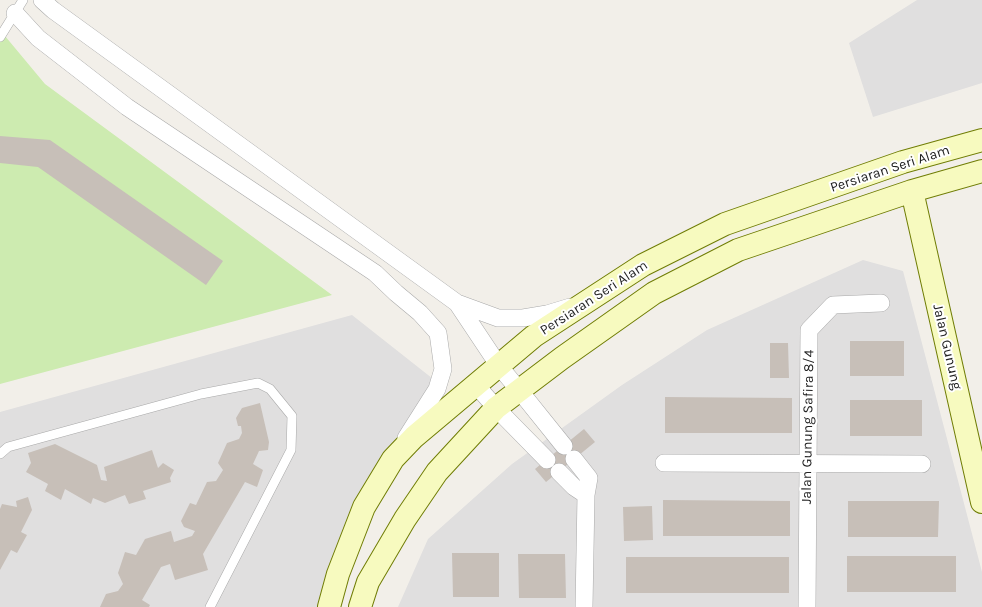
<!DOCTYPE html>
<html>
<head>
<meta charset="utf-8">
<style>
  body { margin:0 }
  canvas { display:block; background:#f2efe9 }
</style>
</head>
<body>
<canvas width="982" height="607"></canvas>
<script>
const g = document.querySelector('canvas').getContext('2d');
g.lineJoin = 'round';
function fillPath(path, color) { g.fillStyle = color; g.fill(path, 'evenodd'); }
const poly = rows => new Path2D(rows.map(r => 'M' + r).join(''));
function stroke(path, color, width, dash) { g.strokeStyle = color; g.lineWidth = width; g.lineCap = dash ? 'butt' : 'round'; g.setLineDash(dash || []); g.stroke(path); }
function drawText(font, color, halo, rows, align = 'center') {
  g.font = font + ' Karla,sans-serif'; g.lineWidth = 4; g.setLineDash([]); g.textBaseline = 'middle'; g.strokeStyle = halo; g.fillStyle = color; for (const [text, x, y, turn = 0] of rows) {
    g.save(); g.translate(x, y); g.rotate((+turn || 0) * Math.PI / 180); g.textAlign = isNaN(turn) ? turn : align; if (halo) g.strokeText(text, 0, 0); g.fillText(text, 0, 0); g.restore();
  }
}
const residential = poly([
  [917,0,982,0,982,83,873,117,849,43],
  [863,260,903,271,982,572,982,607,398,607,428,539,512,464,622,385,707,330],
  [352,315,442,386,353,513,323,607,0,607,0,412]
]);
const grass = poly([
  [0,30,45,84,332,295,0,384]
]);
const building = poly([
  [0,136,50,140,223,261,206,285,38,167,0,163],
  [850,341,904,341,904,376,850,376],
  [770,343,788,343,789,378,770,378],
  [665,397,792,398,792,433,665,433],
  [850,400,922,400,922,436,850,436],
  [260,403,269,442,268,450,259,451,253,464,263,470,257,487,245,482,203,554,208,570,175,580,170,564,161,567,142,600,150,605,149,607,100,607,106,594,118,591,123,584,118,573,125,552,136,555,145,539,171,531,174,542,192,536,195,531,184,527,181,521,190,503,196,505,207,482,216,481,223,470,218,463,227,443,239,439,242,433,241,426,238,426,236,418,242,408],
  [584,429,595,442,546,482,535,469],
  [55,444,97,465,101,480,107,481,104,467,152,450,158,468,163,463,174,470,170,478,171,482,143,491,146,499,129,504,125,495,105,503,93,498,91,504,65,489,61,500,45,491,48,484,26,472,31,463,28,453],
  [28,497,32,510,21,532,27,535,17,553,11,550,0,570,0,509,2,504,17,507,16,501],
  [663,500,790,501,790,536,663,536],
  [848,501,939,501,938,537,848,537],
  [652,506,653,540,624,541,623,507],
  [452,553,499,553,499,597,453,597],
  [518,554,565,554,566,598,519,598],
  [847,556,956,556,956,592,847,592],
  [626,557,789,557,789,593,626,593]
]);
const lane = poly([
  [0,37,23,0],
  [0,454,8,447,201,394,258,383,270,389,292,416,291,450,210,607]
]);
const street = poly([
  [42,0,53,10,457,303,498,318,523,318,547,314,570,307],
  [15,13,38,38,127,107,375,273,396,293,420,313,438,333,443,369,437,389,406,438],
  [457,303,499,366,519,390,564,446],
  [476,385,496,408,547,460],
  [574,459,589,478,586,495,584,607],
  [664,463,922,464],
  [559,472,574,487,586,495],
  [807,607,809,330,833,305,881,303]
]);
const secondary = poly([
  [912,191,982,502],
  [329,607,338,574,364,507,393,459,414,437,534,336,643,265,725,224,903,162,982,140],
  [360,607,368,582,405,519,437,472,496,408,562,358,654,293,738,250,912,191,982,171]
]);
const streetNames = [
  ["Persiaran Seri Alam",890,169,-18],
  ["Persiaran Seri Alam",594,298,-33],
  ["Jalan Gunung",947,347,77],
  ["Jalan Gunung Safira 8/4",808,427,-89]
];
fillPath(residential, '#e0dfdf');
fillPath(grass, '#cdebb0');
fillPath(building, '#c7bfb8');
stroke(lane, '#a9a9a9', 10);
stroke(street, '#a9a9a9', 18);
stroke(secondary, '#707d05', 24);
stroke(lane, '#fff', 9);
stroke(street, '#fff', 17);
stroke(secondary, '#f7fabf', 22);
drawText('14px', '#222', '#fff', streetNames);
</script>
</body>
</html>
